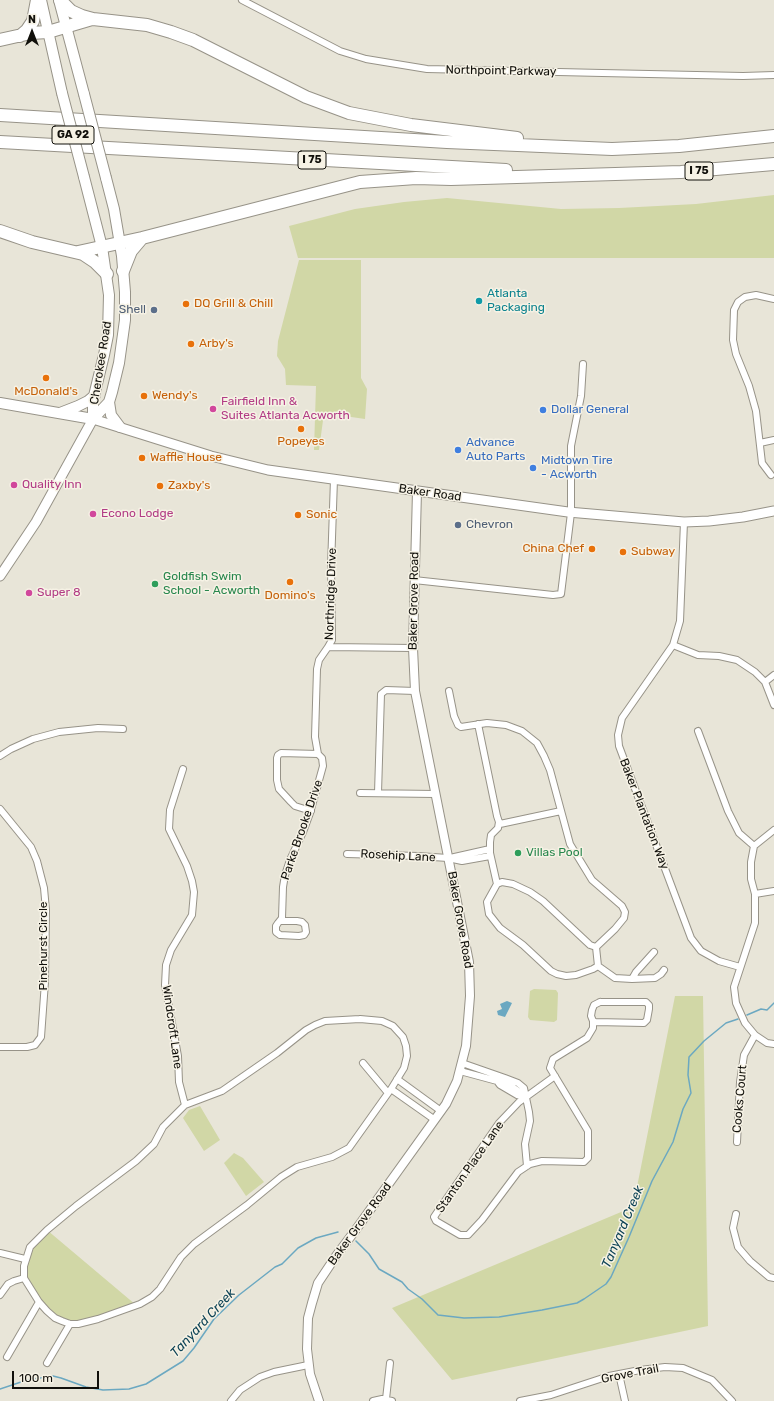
<!DOCTYPE html>
<html>
<head>
<meta charset="utf-8">
<style>
  body { margin:0 }
  #map { position:relative; width:774px; height:1401px; overflow:hidden; background:#e8e5d8; font-family:Rubik,sans-serif }
  canvas { display:block }
  .north { position:absolute; left:12px; top:12px; width:40px; height:40px; -webkit-text-stroke:3px #f6f2e5; paint-order:stroke; rotate:0deg; font-size:11px; font-weight:700; line-height:16px; text-align:center; color:#11100b }
  .north::after { content:''; display:block; margin:auto; width:14px; height:18px; background:#11100b; clip-path:polygon(50% 0,100% 100%,50% 72%,0 100%) }
  .scale { position:absolute; left:12px; top:1371px; width:87px; height:18px; box-sizing:border-box; border:2px solid #11100b; border-top:0; padding-left:5px; font-size:12px; line-height:14px; white-space:nowrap; color:#11100b; -webkit-text-stroke:3px #f6f2e5; paint-order:stroke }
</style>
</head>
<body>
<div id="map">
<canvas width="774" height="1401"></canvas>
<div class="north">N</div>
<div class="scale">100 m</div>
</div>
<script>
const g = document.querySelector('canvas').getContext('2d');
g.lineJoin = 'round';
function fillPath(path, color) { g.fillStyle = color; g.fill(path, 'evenodd'); }
const poly = rows => new Path2D(rows.map(r => 'M' + r).join(''));
function stroke(path, color, width, dash) { g.strokeStyle = color; g.lineWidth = width; g.lineCap = dash ? 'butt' : 'round'; g.setLineDash(dash || []); g.stroke(path); }
function drawText(font, color, halo, rows, align = 'center') {
  g.font = font + ' Rubik,sans-serif'; g.lineWidth = 3; g.setLineDash([]); g.textBaseline = 'middle'; g.strokeStyle = halo; g.fillStyle = color; for (const [text, x, y, turn = 0] of rows) {
    g.save(); g.translate(x, y); g.rotate((+turn || 0) * Math.PI / 180); g.textAlign = isNaN(turn) ? turn : align; if (halo) g.strokeText(text, 0, 0); g.fillText(text, 0, 0); g.restore();
  }
}
const green = poly([
  [774,195,774,258,298,258,289,226,355,209,404,202,447,198,561,209,619,208,696,204],
  [299,260,361,260,361,378,367,389,365,419,324,413,319,450,314,450,316,386,286,385,285,369,277,356,278,341],
  [534,989,556,990,558,993,557,1020,554,1022,530,1020,528,1017,530,991],
  [675,996,703,996,708,1326,452,1380,392,1308,633,1207],
  [200,1106,220,1140,204,1151,183,1118,189,1110],
  [234,1153,243,1158,264,1182,246,1196,224,1163],
  [47,1230,136,1305,70,1324,39,1302,24,1278,25,1259,38,1240]
]);
const water = poly([
  [507,1001,512,1003,505,1017,498,1015,497,1011,502,1009,500,1004]
]);
const stream = poly([
  [747,1015,761,1009,767,1010,774,1003],
  [356,1241,369,1254,379,1269,402,1282,408,1289,422,1299,438,1315,464,1318,499,1317,542,1310,577,1303,584,1299,606,1284,611,1277,629,1237,652,1181,673,1142,683,1109,691,1093,688,1075,689,1057,704,1041,726,1023,738,1019],
  [0,1389,27,1380,53,1376,61,1378,86,1387,103,1390,129,1389,146,1384,183,1361,194,1348,214,1319,239,1295,275,1267,282,1264,298,1248,316,1238,338,1232]
]);
const minor = poly([
  [242,0,340,51,366,59,427,69,602,73,743,76,774,75],
  [760,443,774,440],
  [771,475,762,463,756,411,749,386,736,354,733,340,734,310,738,302,745,297,756,295,774,299],
  [334,479,331,567,332,640,328,647,413,648],
  [684,522,680,621,673,645,622,718,618,735,619,746,691,938,701,951,719,961,740,967],
  [414,580,553,595,561,594,571,513,571,446,581,396,583,364],
  [673,645,698,655,719,656,737,660,755,672,765,682,774,705],
  [765,682,774,675],
  [449,691,454,716,458,725,461,727,487,723,506,725,522,731,537,743,544,756,550,770,570,844,592,880,622,906,625,912,624,918,615,929,596,947,590,945,543,901,530,892,513,884,502,882,497,884,487,902,489,914,500,928,523,945,551,971,557,974,566,976,576,975,593,969,598,966,596,947],
  [478,724,497,816,499,822,498,828,491,835,490,842,490,853,497,884],
  [698,731,728,811,739,833,754,846],
  [0,756,11,749,33,739,59,732,98,728,123,729],
  [183,769,170,810,169,829,187,866,192,881,194,892,192,915,171,950,166,965,165,985,178,1056,179,1082,185,1105],
  [360,793,435,794],
  [378,793,381,694,386,690,415,691],
  [0,809,31,847,37,861,44,888,46,910,45,982,41,1037,35,1045,27,1047,0,1047],
  [311,811,295,806,291,802,279,789,277,780,277,758,278,755,281,753,318,754],
  [500,824,561,811],
  [774,830,754,846,751,862,751,879,755,894,755,923,734,987,736,1003,745,1023,755,1035,767,1043,774,1044],
  [347,854,418,856,448,858,462,861,490,856],
  [450,858,490,849],
  [755,894,774,891],
  [280,921,297,921,302,922,305,925,306,932,304,935,299,936,280,935,276,932,276,926,278,923,282,918,283,887,285,875,290,860,303,832,310,813,323,766,322,758,318,754,315,737,317,669,319,660,328,647],
  [598,966,615,978,632,979,636,972,654,952],
  [632,979,655,978,661,974,664,970],
  [600,1002,646,1002,649,1005,649,1009,647,1020,644,1023,595,1022,593,1021,591,1016,592,1010,594,1005,600,1002],
  [360,1019,382,1021,393,1026,403,1037,406,1046,407,1056,404,1068,391,1089,349,1148,332,1157,297,1167,281,1177,247,1205,194,1244,181,1257,160,1289,152,1297,140,1304,98,1319,78,1324,70,1324,62,1321,55,1318,47,1311,39,1302,24,1278,24,1266,30,1247,47,1230,76,1206,136,1161,154,1144,163,1127,185,1105,222,1091,277,1053,306,1030,315,1025,325,1021,360,1019],
  [363,1063,388,1093],
  [462,1063,505,1078,518,1083,524,1088,529,1112,530,1121,525,1144,527,1166],
  [460,1071,497,1081,500,1085,517,1095,525,1097],
  [555,1076,519,1102,499,1123,438,1211,434,1217,436,1221,460,1235,468,1235,482,1220,518,1172,530,1164,542,1161,584,1162,588,1158,588,1131,550,1068,553,1059,587,1038,593,1028,593,1021],
  [397,1079,441,1111],
  [497,1081,505,1082,524,1095],
  [391,1089,435,1120],
  [737,1142,740,1082,744,1055,755,1035],
  [736,1214,733,1228,738,1247,750,1261,769,1277,774,1278],
  [0,1253,25,1259],
  [0,1295,8,1284,14,1281,24,1278],
  [7,1357,39,1302],
  [47,1363,70,1324],
  [619,1374,625,1401],
  [386,1399,390,1363],
  [231,1401,240,1390,260,1377,274,1372,308,1365],
  [373,1401,382,1399,392,1401],
  [520,1401,551,1395,609,1376,640,1370,665,1367,683,1368,712,1380,732,1401]
]);
const tertiary = poly([
  [319,1401,310,1374,307,1349,308,1318,312,1303,318,1283,336,1256,357,1228,446,1104,457,1081,466,1046,470,996,469,962,415,691,413,648,417,491]
]);
const secondary = poly([
  [0,576,36,522,93,419,211,456,268,470,568,512,684,522,709,521,743,517,774,511]
]);
const primary = poly([
  [41,0,62,93],
  [59,0,84,94],
  [84,177,102,247,109,295,108,335,104,355,93,400,93,419],
  [109,402,111,415,120,427],
  [0,403,93,419],
  [60,413,78,406,88,401,95,395],
  [93,419,109,402,112,392,119,363,125,320,125,292,122,256,114,209,106,178]
]);
const motorway = poly([
  [60,0,71,11,82,16,93,19,147,25,171,32,193,40,306,97,349,113,411,125,517,138],
  [20,36,27,30,33,21,37,0],
  [0,40,31,33,48,32,92,19],
  [0,115,447,142,612,149,679,146,774,136],
  [0,142,506,170],
  [0,231,32,242,83,254,95,262,107,274],
  [78,252,142,238,360,182,416,178,451,179,681,172,774,164],
  [123,271,131,251,142,238]
]);
const primaryBridge = poly([
  [62,93,84,177],
  [84,94,106,178]
]);
const markers = [
  [479,301,4,"#0f9aa8"],
  [186,304,4,"#e8710a"],
  [154,310,4,"#5c6f8a"],
  [191,344,4,"#e8710a"],
  [46,378,4,"#e8710a"],
  [144,396,4,"#e8710a"],
  [213,409,4,"#d1479c"],
  [543,410,4,"#3f7fe0"],
  [301,429,4,"#e8710a"],
  [458,450,4,"#3f7fe0"],
  [142,458,4,"#e8710a"],
  [533,468,4,"#3f7fe0"],
  [14,485,4,"#d1479c"],
  [160,486,4,"#e8710a"],
  [93,514,4,"#d1479c"],
  [298,515,4,"#e8710a"],
  [458,525,4,"#5c6f8a"],
  [592,549,4,"#e8710a"],
  [623,552,4,"#e8710a"],
  [290,582,4,"#e8710a"],
  [155,584,4,"#2e9e5b"],
  [29,593,4,"#d1479c"],
  [518,853,4,"#2e9e5b"]
];
const shields = [
  [73,135,42],
  [312,160,28],
  [699,171,28]
];
const shieldNames = [
  ["GA 92",73,135],
  ["I 75",312,160],
  ["I 75",699,171]
];
const streetNames = [
  ["Northpoint Parkway",501,71,1],
  ["Cherokee Road",101,363,-81],
  ["Baker Road",430,493,8],
  ["Northridge Drive",331,594,-88],
  ["Baker Grove Road",414,601,-89],
  ["Baker Plantation Way",644,814,69],
  ["Parke Brooke Drive",302,830,-71],
  ["Rosehip Lane",398,856,3],
  ["Baker Grove Road",460,920,80],
  ["Pinehurst Circle",44,946,-90],
  ["Windcroft Lane",172,1027,82],
  ["Cooks Court",740,1099,-85],
  ["Stanton Place Lane",470,1167,-55],
  ["Baker Grove Road",360,1224,-54],
  ["Grove Trail",630,1374,-11]
];
const cultureNames = [
  ["Atlanta",487,294],
  ["Packaging",487,308]
];
const foodNames = [
  ["DQ Grill & Chill",194,304],
  ["Arby's",199,344],
  ["McDonald's",46,392,"center"],
  ["Wendy's",152,396],
  ["Popeyes",301,442,"center"],
  ["Waffle House",150,458],
  ["Zaxby's",168,486],
  ["Sonic",306,515],
  ["China Chef",584,549,"right"],
  ["Subway",631,552],
  ["Domino's",290,596,"center"]
];
const serviceNames = [
  ["Shell",146,310],
  ["Chevron",466,525,"left"]
];
const hotelNames = [
  ["Fairfield Inn &",221,402],
  ["Suites Atlanta Acworth",221,416],
  ["Quality Inn",22,485],
  ["Econo Lodge",101,514],
  ["Super 8",37,593]
];
const shopNames = [
  ["Dollar General",551,410],
  ["Advance",466,443],
  ["Auto Parts",466,457],
  ["Midtown Tire",541,461],
  ["- Acworth",541,475]
];
const leisureNames = [
  ["Goldfish Swim",163,577],
  ["School - Acworth",163,591],
  ["Villas Pool",526,853]
];
const waterNames = [
  ["Tanyard Creek",623,1227,-67],
  ["Tanyard Creek",203,1323,-47]
];
fillPath(green, '#d1d7a6');
fillPath(water, '#6ba8c1');
stroke(stream, '#6ba8c1', 1.5);
stroke(minor, '#979388', 8);
stroke(tertiary, '#979388', 10);
stroke(secondary, '#979388', 11);
stroke(primary, '#979388', 12);
stroke(motorway, '#979388', 14);
stroke(minor, '#fff', 6);
stroke(tertiary, '#fff', 8);
stroke(secondary, '#fff', 9);
stroke(primary, '#fff', 10);
stroke(motorway, '#fff', 12);
stroke(primaryBridge, '#979388', 12, []);
stroke(primaryBridge, '#fff', 10);
for (const [x, y, r, color] of markers) { const dot = new Path2D(); dot.arc(x, y, r, 0, 2 * Math.PI); g.fillStyle = color; g.fill(dot); stroke(dot, '#f6f2e5', 1.5); }
for (const [x, y, w] of shields) { const box = new Path2D(); box.roundRect(x - w / 2, y - 9, w, 18, 3); g.fillStyle = '#f6f2e5'; g.fill(box); stroke(box, '#11100b', 1); }
drawText('bold 11px', '#11100b', null, shieldNames);
drawText('12px', '#11100b', '#f6f2e5', streetNames);
drawText('12px', '#0d838f', '#f6f2e5', cultureNames, 'left');
drawText('12px', '#c56008', '#f6f2e5', foodNames, 'left');
drawText('12px', '#4e5e75', '#f6f2e5', serviceNames, 'right');
drawText('12px', '#b23c85', '#f6f2e5', hotelNames, 'left');
drawText('12px', '#366cbe', '#f6f2e5', shopNames, 'left');
drawText('12px', '#27864d', '#f6f2e5', leisureNames, 'left');
drawText('italic 13px', '#0d4356', '#f6f2e5', waterNames);
</script>
</body>
</html>
